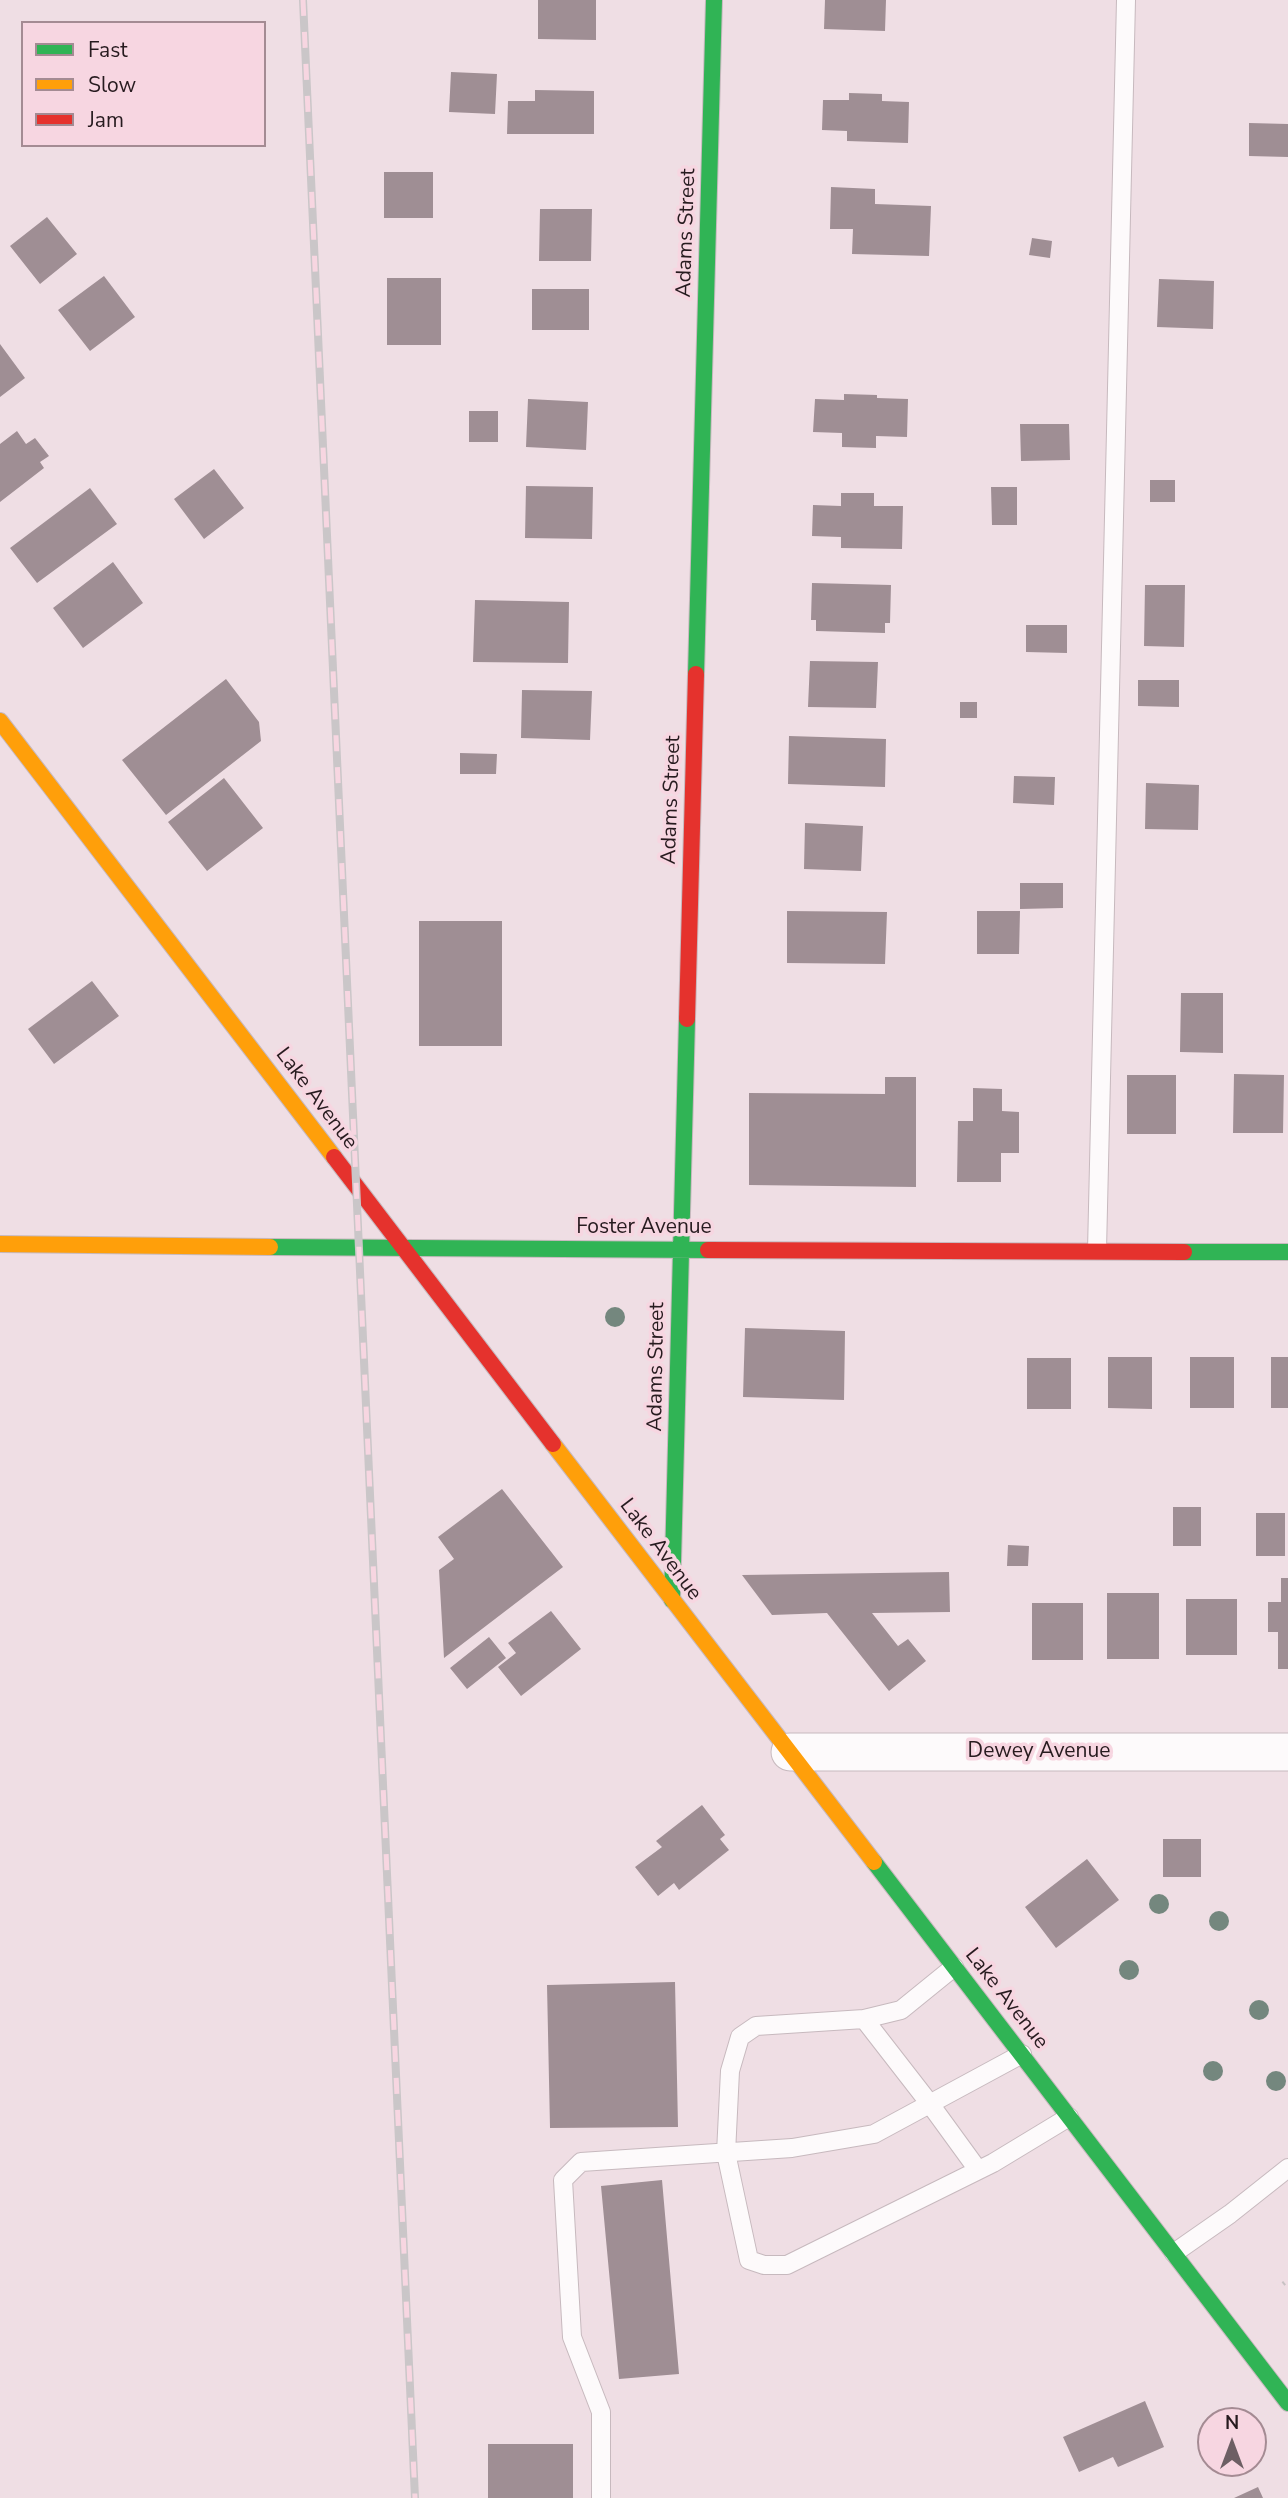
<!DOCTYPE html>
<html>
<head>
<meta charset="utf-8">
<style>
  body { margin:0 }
  #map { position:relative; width:1288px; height:2498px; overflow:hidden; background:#efdee4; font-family:"Nunito Sans",sans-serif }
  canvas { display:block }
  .legend { position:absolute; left:21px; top:21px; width:245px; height:126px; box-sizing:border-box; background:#f7d6e1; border:2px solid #a48b93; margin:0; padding:9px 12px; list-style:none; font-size:21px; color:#271b1f }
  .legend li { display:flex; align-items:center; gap:14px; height:35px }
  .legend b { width:35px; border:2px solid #a48b93 }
  .north { position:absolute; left:1197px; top:2407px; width:70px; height:70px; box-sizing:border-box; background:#f7d6e1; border:2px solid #a48b93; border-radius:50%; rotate:0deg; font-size:19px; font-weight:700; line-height:28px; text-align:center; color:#271b1f }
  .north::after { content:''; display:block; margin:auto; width:24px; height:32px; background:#6d5f64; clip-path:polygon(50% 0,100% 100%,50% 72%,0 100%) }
</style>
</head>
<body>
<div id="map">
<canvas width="1288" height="2498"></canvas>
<ul class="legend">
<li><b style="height:9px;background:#30b455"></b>Fast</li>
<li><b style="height:9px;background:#ff9f0a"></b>Slow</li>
<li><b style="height:9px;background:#e5322d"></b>Jam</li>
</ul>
<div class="north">N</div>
</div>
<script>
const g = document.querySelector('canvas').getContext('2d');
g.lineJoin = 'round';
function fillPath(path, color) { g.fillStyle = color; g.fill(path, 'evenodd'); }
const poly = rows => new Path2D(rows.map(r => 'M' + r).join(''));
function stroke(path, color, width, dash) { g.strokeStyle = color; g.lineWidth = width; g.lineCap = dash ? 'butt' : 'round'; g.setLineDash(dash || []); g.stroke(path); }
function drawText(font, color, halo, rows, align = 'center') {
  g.font = font + ' "Nunito Sans",sans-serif'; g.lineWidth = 7; g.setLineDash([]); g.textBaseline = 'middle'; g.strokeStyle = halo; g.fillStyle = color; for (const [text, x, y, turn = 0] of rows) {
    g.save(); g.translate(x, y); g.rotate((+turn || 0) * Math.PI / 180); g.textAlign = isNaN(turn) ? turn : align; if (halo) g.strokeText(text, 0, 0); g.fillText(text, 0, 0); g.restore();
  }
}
const building = poly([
  [538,0,596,0,596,40,538,39],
  [825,0,886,0,885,31,824,29],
  [451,72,497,74,495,114,449,112],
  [535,90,594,91,594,134,507,134,508,101,535,101],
  [849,93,882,94,882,101,909,102,908,143,847,141,847,131,822,130,823,100,849,100],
  [1249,123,1288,124,1288,157,1249,156],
  [384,172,433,172,433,218,384,218],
  [831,187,875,189,875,204,931,206,929,256,852,254,853,229,830,229],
  [540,209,592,209,591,261,539,261],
  [47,217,77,254,40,284,10,246],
  [1032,238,1052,241,1050,258,1029,255],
  [104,276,135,317,90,351,58,310],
  [387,278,441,278,441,345,387,345],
  [1159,279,1214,281,1213,329,1157,327],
  [532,289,589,289,589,330,532,330],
  [0,344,25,378,0,397],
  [844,394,877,395,877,398,908,399,907,437,876,436,876,448,842,447,842,433,813,432,815,399,844,400],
  [528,399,588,402,586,450,526,447],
  [469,411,498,411,498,442,469,442],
  [1020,424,1069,424,1070,460,1021,461],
  [17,431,26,444,35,438,49,456,40,462,44,468,0,502,0,444],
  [214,469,244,508,204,539,174,499],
  [1150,480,1175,480,1175,502,1150,502],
  [526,486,593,487,592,539,525,538],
  [991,487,1017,487,1017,525,992,525],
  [90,488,117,524,37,583,10,548],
  [841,493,874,493,874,506,903,506,902,549,841,548,841,537,812,536,813,505,841,506],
  [113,562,143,603,83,648,53,608],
  [812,583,891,585,890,623,885,623,885,633,816,631,816,620,811,620],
  [1145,585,1185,585,1184,647,1144,646],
  [475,600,569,602,568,663,473,662],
  [1026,625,1067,625,1067,653,1026,652],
  [810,661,878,662,876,708,808,707],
  [226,679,259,722,261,741,166,815,122,760],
  [1138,680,1179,680,1179,707,1138,706],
  [522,690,592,691,590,740,521,738],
  [960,702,977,702,977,718,960,718],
  [789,736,886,739,885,787,788,784],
  [460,753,497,754,496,774,460,774],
  [1014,776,1055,777,1054,805,1013,803],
  [224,778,263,828,207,871,168,822],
  [1146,783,1199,785,1198,830,1145,829],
  [805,823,863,826,861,871,804,869],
  [1020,883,1063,883,1063,908,1020,909],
  [787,911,887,912,885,964,787,963],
  [977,911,1020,911,1019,954,977,954],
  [419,921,502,921,502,1046,419,1046],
  [92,981,119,1016,54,1064,28,1029],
  [1181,993,1223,993,1223,1053,1180,1052],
  [1234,1074,1284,1075,1283,1133,1233,1133],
  [1127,1075,1176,1075,1176,1134,1127,1134],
  [885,1077,916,1077,916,1187,749,1185,749,1093,885,1094],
  [973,1088,1002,1089,1002,1111,1019,1112,1019,1153,1001,1153,1001,1182,957,1182,958,1121,973,1121],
  [745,1328,845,1331,844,1400,743,1397],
  [1108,1357,1152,1357,1152,1409,1108,1408],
  [1190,1357,1234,1357,1234,1408,1190,1408],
  [1271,1357,1288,1357,1288,1408,1271,1408],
  [1027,1358,1071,1358,1071,1409,1027,1409],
  [502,1489,563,1567,444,1658,439,1570,454,1559,438,1537],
  [1173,1507,1201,1507,1201,1546,1173,1546],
  [1256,1513,1285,1513,1285,1556,1256,1556],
  [1008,1545,1029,1546,1028,1566,1007,1566],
  [949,1572,950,1612,872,1613,898,1646,908,1639,926,1661,889,1691,827,1613,772,1615,742,1575],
  [1281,1578,1288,1578,1288,1669,1278,1669,1278,1632,1268,1632,1268,1602,1281,1602],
  [1107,1593,1159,1593,1159,1659,1107,1659],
  [1186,1599,1237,1599,1237,1655,1186,1655],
  [1032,1603,1083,1603,1083,1660,1032,1660],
  [551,1611,581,1649,521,1696,498,1667,516,1653,508,1643],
  [489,1637,506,1658,467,1689,450,1668],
  [702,1805,725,1835,720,1839,729,1850,679,1890,674,1883,658,1896,635,1867,662,1847,656,1841],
  [1163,1839,1201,1839,1201,1877,1163,1877],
  [1087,1859,1119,1900,1056,1948,1025,1907],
  [675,1982,678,2127,550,2128,547,1985],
  [662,2180,679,2374,619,2379,601,2186],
  [1145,2401,1164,2447,1118,2467,1113,2457,1079,2472,1063,2437],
  [488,2444,573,2444,573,2498,488,2498],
  [1258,2487,1263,2498,1234,2498]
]);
const path = poly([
  [1283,2284,1288,2280]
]);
const lane = poly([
  [1097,1250,1126,0],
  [954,1967,901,2010,864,2019,756,2026,740,2037,730,2071,726,2153,749,2260,764,2265,787,2265,993,2163,1069,2117],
  [864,2019,930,2104,978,2170],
  [1174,2253,1230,2214,1288,2168],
  [601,2498,601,2412,572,2337,563,2180,581,2162,792,2148,874,2134,1022,2054]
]);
const street = poly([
  [790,1752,1288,1752]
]);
const fast = poly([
  [696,674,714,0],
  [270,1247,708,1250],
  [1184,1252,1288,1252],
  [672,1600,687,1019],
  [874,1862,1288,2403]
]);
const slow = poly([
  [0,721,334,1157],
  [0,1244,270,1247],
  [553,1444,874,1862]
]);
const jam = poly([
  [687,1019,696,674],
  [334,1157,553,1444],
  [708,1250,1184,1252]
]);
const rail = poly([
  [303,0,415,2498]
]);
const trees = [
  [615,1317],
  [1159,1904],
  [1219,1921],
  [1129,1970],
  [1259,2010],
  [1213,2071],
  [1276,2081]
];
const streetNames = [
  ["Adams Street",687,233,-88],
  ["Adams Street",672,800,-88],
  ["Lake Avenue",316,1099,53],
  ["Foster Avenue",644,1228],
  ["Adams Street",657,1367,-89],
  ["Lake Avenue",660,1550,53],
  ["Dewey Avenue",1039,1752],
  ["Lake Avenue",1006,1999,52]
];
fillPath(building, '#9f8e94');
stroke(lane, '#c7b9be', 20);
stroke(street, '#c7b9be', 39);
stroke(fast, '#c7b9be', 18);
stroke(slow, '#c7b9be', 18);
stroke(jam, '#c7b9be', 18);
stroke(path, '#c7c1c3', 4.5, [2, 5]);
stroke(lane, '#fdfafb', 18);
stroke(street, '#fdfafb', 37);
stroke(fast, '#30b455', 16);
stroke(slow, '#ff9f0a', 16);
stroke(jam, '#e5322d', 16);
stroke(rail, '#cac6c8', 8);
stroke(rail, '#f7d6e1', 5, [16]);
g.fillStyle = '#74877e';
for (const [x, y] of trees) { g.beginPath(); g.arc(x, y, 10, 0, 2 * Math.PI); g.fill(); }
drawText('21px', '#271b1f', '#f7d6e1', streetNames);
</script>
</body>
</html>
